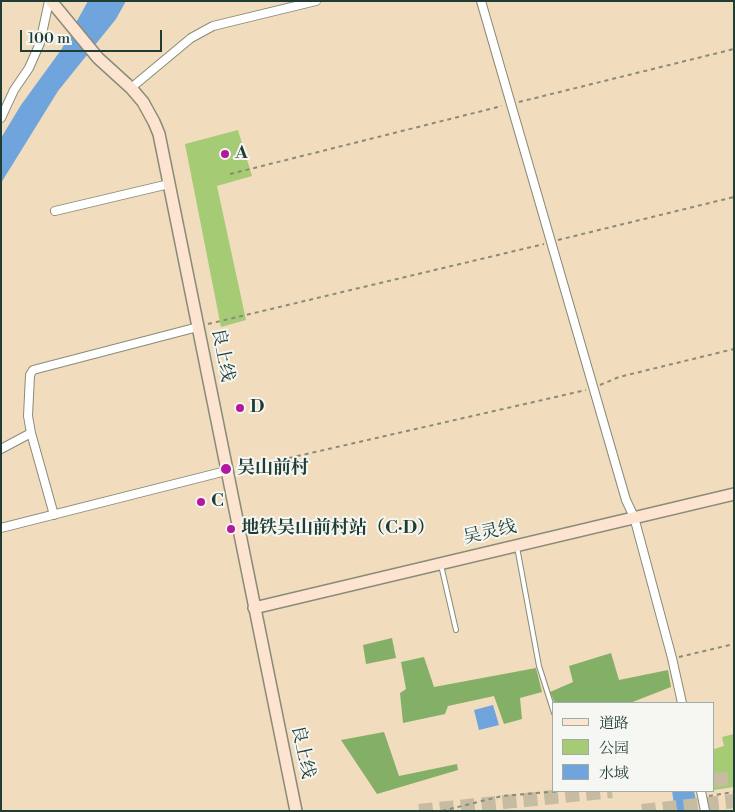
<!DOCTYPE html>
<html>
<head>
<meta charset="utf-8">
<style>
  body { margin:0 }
  #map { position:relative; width:735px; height:812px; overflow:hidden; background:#f1dcbd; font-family:"Libre Bodoni","Noto Serif SC",serif }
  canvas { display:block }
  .frame { position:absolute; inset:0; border:2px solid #1f3d34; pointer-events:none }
  .legend { position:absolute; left:552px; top:702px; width:162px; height:90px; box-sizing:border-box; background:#f6f6f2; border:1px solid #a0aca6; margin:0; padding:6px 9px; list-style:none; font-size:15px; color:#1f3d34 }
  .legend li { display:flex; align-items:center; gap:10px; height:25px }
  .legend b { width:25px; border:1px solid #a0aca6 }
  .scale { position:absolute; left:20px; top:30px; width:142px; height:22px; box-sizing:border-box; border:2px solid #1f3d34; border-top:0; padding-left:6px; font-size:15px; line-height:18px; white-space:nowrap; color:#1f3d34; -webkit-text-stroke:4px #f6f6f2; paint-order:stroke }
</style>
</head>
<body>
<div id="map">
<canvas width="735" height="812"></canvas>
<div class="frame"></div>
<ul class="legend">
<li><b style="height:6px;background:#fde4d1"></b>道路</li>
<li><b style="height:14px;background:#a6cb75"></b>公园</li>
<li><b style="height:14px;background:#6fa4dc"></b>水域</li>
</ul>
<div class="scale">100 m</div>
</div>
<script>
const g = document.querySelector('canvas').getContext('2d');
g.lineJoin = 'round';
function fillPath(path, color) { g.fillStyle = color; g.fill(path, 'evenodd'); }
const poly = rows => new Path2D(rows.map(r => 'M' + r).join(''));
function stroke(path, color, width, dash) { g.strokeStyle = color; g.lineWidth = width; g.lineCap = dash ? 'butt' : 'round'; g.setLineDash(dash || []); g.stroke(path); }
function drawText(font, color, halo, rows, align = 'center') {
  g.font = font + ' "Libre Bodoni","Noto Serif SC",serif'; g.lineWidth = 4; g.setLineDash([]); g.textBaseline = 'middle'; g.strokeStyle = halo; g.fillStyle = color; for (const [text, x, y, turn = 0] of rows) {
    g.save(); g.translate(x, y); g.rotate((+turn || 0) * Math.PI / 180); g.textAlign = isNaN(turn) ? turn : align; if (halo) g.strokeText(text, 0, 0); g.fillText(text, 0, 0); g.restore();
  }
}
const green = poly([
  [238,130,252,176,217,186,246,320,221,327,185,144],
  [734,734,734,787,714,790,714,749,724,746,722,737]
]);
const forest = poly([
  [392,638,396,658,366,664,363,645],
  [611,653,619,680,668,670,671,687,630,703,555,703,550,692,573,682,569,666],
  [424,657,434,687,536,668,542,692,520,698,522,719,504,724,494,696,448,706,445,714,403,723,400,693,406,689,401,662],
  [384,732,399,776,457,764,458,770,377,794,341,740]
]);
const water = poly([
  [88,1,126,1,116,19,58,91,1,183,1,138,21,105,61,50],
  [493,705,499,725,479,730,474,710],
  [672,791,694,791,698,810,675,811]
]);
const highwayTunnel = poly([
  [714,780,734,778],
  [419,811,612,791],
  [642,811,734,801]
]);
const path = poly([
  [519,102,734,49],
  [230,174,502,106],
  [558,240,734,197],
  [208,324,544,244],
  [600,385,619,377,734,349],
  [289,458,586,390],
  [679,657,734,644],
  [709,796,734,792],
  [442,811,502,796,561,791]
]);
const lane = poly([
  [517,547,539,666,554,713],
  [441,565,456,630]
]);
const street = poly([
  [481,1,626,500,634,517,672,658,682,703],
  [131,88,191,38,213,26,316,1],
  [1,118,14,90,29,68,40,43,49,1],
  [55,211,169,184],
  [1,449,31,433],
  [54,515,31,433,28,416,30,375,33,370,198,327],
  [1,528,226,471],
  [701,791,705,811]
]);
const secondary = poly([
  [51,1,98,58,131,88,143,102,154,122,159,134,296,811],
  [254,608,734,494]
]);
const markers = [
  [225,154,5,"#b5179e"],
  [240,408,5,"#b5179e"],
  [226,469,6,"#b5179e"],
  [201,502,5,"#b5179e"],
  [231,529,5,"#b5179e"]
];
const poiNames = [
  ["A",235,154],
  ["D",250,408],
  ["吴山前村",237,469],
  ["C",211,502],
  ["地铁吴山前村站（C·D）",241,529]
];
const streetNames = [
  ["良上线",222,355,79],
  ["吴灵线",490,533,-13],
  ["良上线",302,752,78]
];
fillPath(green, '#a6cb75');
fillPath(forest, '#84af66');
fillPath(water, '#6fa4dc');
stroke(highwayTunnel, '#c7bca2', 14, [14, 7]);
stroke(lane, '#888c78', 6);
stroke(street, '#888c78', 10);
stroke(secondary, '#888c78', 14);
stroke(path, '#888c78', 2, [4, 4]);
stroke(lane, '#fff', 4);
stroke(street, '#fff', 8);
stroke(secondary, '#fde4d1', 11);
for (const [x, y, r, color] of markers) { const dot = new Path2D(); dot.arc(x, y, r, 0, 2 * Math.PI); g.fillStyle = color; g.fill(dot); stroke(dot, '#f6f6f2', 2); }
drawText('bold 18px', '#1f3d34', '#f6f6f2', poiNames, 'left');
drawText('18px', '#1f3d34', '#f6f6f2', streetNames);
</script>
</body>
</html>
